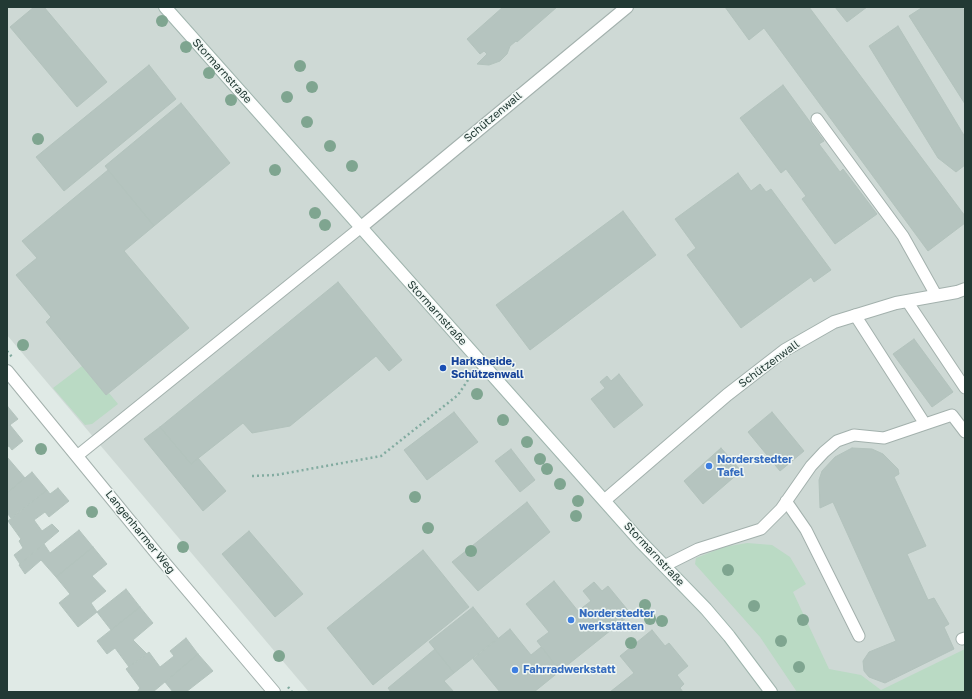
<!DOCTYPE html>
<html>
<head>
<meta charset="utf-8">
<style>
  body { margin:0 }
  #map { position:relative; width:972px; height:699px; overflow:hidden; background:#e0eae6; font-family:"Golos Text",sans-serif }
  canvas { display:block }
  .frame { position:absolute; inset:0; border:8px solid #223934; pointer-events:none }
</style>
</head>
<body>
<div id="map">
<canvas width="972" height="699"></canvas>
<div class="frame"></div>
</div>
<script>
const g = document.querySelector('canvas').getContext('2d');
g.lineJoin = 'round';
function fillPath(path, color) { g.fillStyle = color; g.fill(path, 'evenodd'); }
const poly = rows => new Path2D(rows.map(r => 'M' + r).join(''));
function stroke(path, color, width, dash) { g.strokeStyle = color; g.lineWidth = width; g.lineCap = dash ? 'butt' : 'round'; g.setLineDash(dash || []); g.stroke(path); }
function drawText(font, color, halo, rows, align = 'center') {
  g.font = font + ' "Golos Text",sans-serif'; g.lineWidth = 3; g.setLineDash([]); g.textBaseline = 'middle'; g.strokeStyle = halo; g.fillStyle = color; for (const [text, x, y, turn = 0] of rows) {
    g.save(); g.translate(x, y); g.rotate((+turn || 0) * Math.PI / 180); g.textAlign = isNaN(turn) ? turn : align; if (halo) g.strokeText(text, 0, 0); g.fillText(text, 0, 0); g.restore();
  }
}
const built = poly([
  [7,7,965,7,965,692,309,692,7,335]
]);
const green = poly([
  [82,366,106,395,109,393,118,404,92,424,85,425,53,388],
  [747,543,772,545,790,557,806,584,793,592,829,669,861,675,881,690,965,649,965,692,797,692,760,637,695,564,696,558,724,547]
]);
const building = poly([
  [34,7,44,7,107,82,77,107,10,27,34,7],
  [503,7,557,7,517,42,516,41,510,46,507,54,500,61,489,65,477,64,487,54,484,51,480,54,467,39,503,7],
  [725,7,809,7,965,216,965,223,928,251,764,28,749,40,725,7],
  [835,7,867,7,847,22,835,7],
  [923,7,962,7,965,12,965,104,909,16,923,7],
  [898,26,965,137,965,165,956,172,938,158,869,46,898,26],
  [149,65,176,99,64,191,36,157,149,65],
  [783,85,824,141,819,144,840,172,843,169,877,214,835,244,802,199,806,196,786,169,781,173,740,118,783,85],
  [181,103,230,163,154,226,105,166,181,103],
  [108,170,154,226,124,251,189,328,106,395,46,322,51,317,16,275,37,258,22,241,108,170],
  [738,173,751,191,760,184,766,192,771,189,831,270,814,282,811,277,741,328,687,255,696,248,675,219,738,173],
  [623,211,656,255,530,350,496,305,623,211],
  [338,282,402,360,389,371,376,356,290,426,252,433,243,423,191,464,160,427,338,282],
  [914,339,953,392,932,407,893,354,914,339],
  [619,374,643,405,614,428,591,399,605,388,600,382,607,376,611,381,619,374],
  [8,407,18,419,7,427,7,408,8,407],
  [454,412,478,442,427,480,404,450,454,412],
  [772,412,804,451,780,471,748,432,772,412],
  [10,425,23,441,12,450,9,446,7,447,7,427,10,425],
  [160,427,191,464,198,458,226,491,203,511,144,439,160,427],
  [721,448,741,471,703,504,684,481,721,448],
  [852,448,872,449,883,454,898,469,899,474,894,477,926,546,907,554,928,600,934,598,949,624,944,627,954,649,885,683,869,677,864,671,863,661,869,652,896,641,833,502,820,508,819,480,822,471,835,457,852,448],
  [511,449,535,480,520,492,495,461,511,449],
  [7,457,25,478,7,493,7,457],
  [32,472,47,490,11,518,7,513,7,493,32,472],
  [58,488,69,501,49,517,45,512,34,520,42,531,52,524,59,531,20,564,14,555,23,548,19,541,21,539,8,521,47,490,50,494,58,488],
  [527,502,550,532,478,591,452,562,527,502],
  [79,530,93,547,56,577,41,560,25,574,19,565,44,544,50,553,79,530],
  [249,531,303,594,275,617,222,554,249,531],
  [93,547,107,564,92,576,106,591,91,603,97,612,78,627,59,603,70,594,56,577,93,547],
  [423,550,469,607,373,685,327,628,423,550],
  [554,581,578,611,591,601,583,591,594,582,602,591,608,586,631,614,560,671,537,641,549,632,526,604,554,581],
  [126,589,140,607,111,630,97,612,126,589],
  [140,607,153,623,133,640,147,654,129,667,115,648,107,654,97,641,140,607],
  [473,607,498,638,454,673,429,642,473,607],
  [510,629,531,655,541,647,560,671,534,692,500,692,473,659,510,629],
  [652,630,665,646,669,643,688,666,677,675,684,684,680,688,683,692,610,692,634,673,620,656,652,630],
  [186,638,198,654,153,692,137,692,140,688,126,669,149,652,160,667,174,656,170,651,186,638],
  [435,649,454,673,444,681,454,692,391,692,388,688,435,649],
  [198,654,213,671,186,692,173,692,165,682,198,654]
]);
const path = poly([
  [7,351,12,357],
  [252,476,276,475,381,456,458,395,472,374],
  [288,687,292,692]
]);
const service = poly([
  [817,119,903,236,936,295],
  [907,301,965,388],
  [855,315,925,424],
  [77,456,360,228],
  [786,501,806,530,859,636],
  [664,566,698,549,761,529,781,509,811,466,824,452,837,441,854,435,884,438,952,415,965,432],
  [962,639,965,638]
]);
const minor = poly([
  [360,228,627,7],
  [7,371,157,554,274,692],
  [605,500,727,395,785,350,834,322,896,303,957,292,965,289]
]);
const secondary = poly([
  [165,7,640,541,706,609,729,636,771,692]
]);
const trees = [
  [162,21],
  [186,47],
  [300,66],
  [209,73],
  [312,87],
  [287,97],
  [231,100],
  [307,122],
  [38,139],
  [330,146],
  [352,166],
  [275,170],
  [315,213],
  [325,225],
  [23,345],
  [477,394],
  [503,420],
  [527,442],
  [41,449],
  [540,459],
  [547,469],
  [560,484],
  [415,497],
  [578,501],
  [92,512],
  [576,516],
  [428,528],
  [183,547],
  [471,551],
  [728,570],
  [645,605],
  [754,606],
  [650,619],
  [803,620],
  [662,621],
  [781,641],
  [631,643],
  [279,656],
  [799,667]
];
const markers = [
  [443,368,4,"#1a4fb4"],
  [709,466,4,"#3f7fe0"],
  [571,620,4,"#3f7fe0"],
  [515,670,4,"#3f7fe0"]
];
const streetNames = [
  ["Stormarnstraße",222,71,48],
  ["Schützenwall",493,117,-40],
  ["Stormarnstraße",437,313,48],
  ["Schützenwall",769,364,-36],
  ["Langenharmer Weg",140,532,51],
  ["Stormarnstraße",654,554,47]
];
const transitNames = [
  ["Harksheide,",451,362],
  ["Schützenwall",451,375]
];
const shopNames = [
  ["Norderstedter",717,460],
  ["Tafel",717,473],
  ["Norderstedter",579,614],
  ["werkstätten",579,627],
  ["Fahrradwerkstatt",523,670]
];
fillPath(built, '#ced9d5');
fillPath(green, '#badac4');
fillPath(building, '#b5c4bf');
stroke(building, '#b3c3bd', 1);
stroke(service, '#a3b1ad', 13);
stroke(minor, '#a3b1ad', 14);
stroke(secondary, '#a0b5ae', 14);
stroke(path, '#82aba0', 2.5, [2, 3]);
stroke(service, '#fff', 11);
stroke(minor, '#fff', 12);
stroke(secondary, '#fff', 12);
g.fillStyle = '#7fa590';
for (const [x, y] of trees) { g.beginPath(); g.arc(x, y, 6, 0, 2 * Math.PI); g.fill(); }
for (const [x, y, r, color] of markers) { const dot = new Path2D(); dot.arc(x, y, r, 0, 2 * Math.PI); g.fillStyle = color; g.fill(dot); stroke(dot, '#f0f7f4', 1.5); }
drawText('11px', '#223934', '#f0f7f4', streetNames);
drawText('bold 11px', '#164399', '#f0f7f4', transitNames, 'left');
drawText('bold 11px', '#366cbe', '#f0f7f4', shopNames, 'left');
</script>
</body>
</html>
